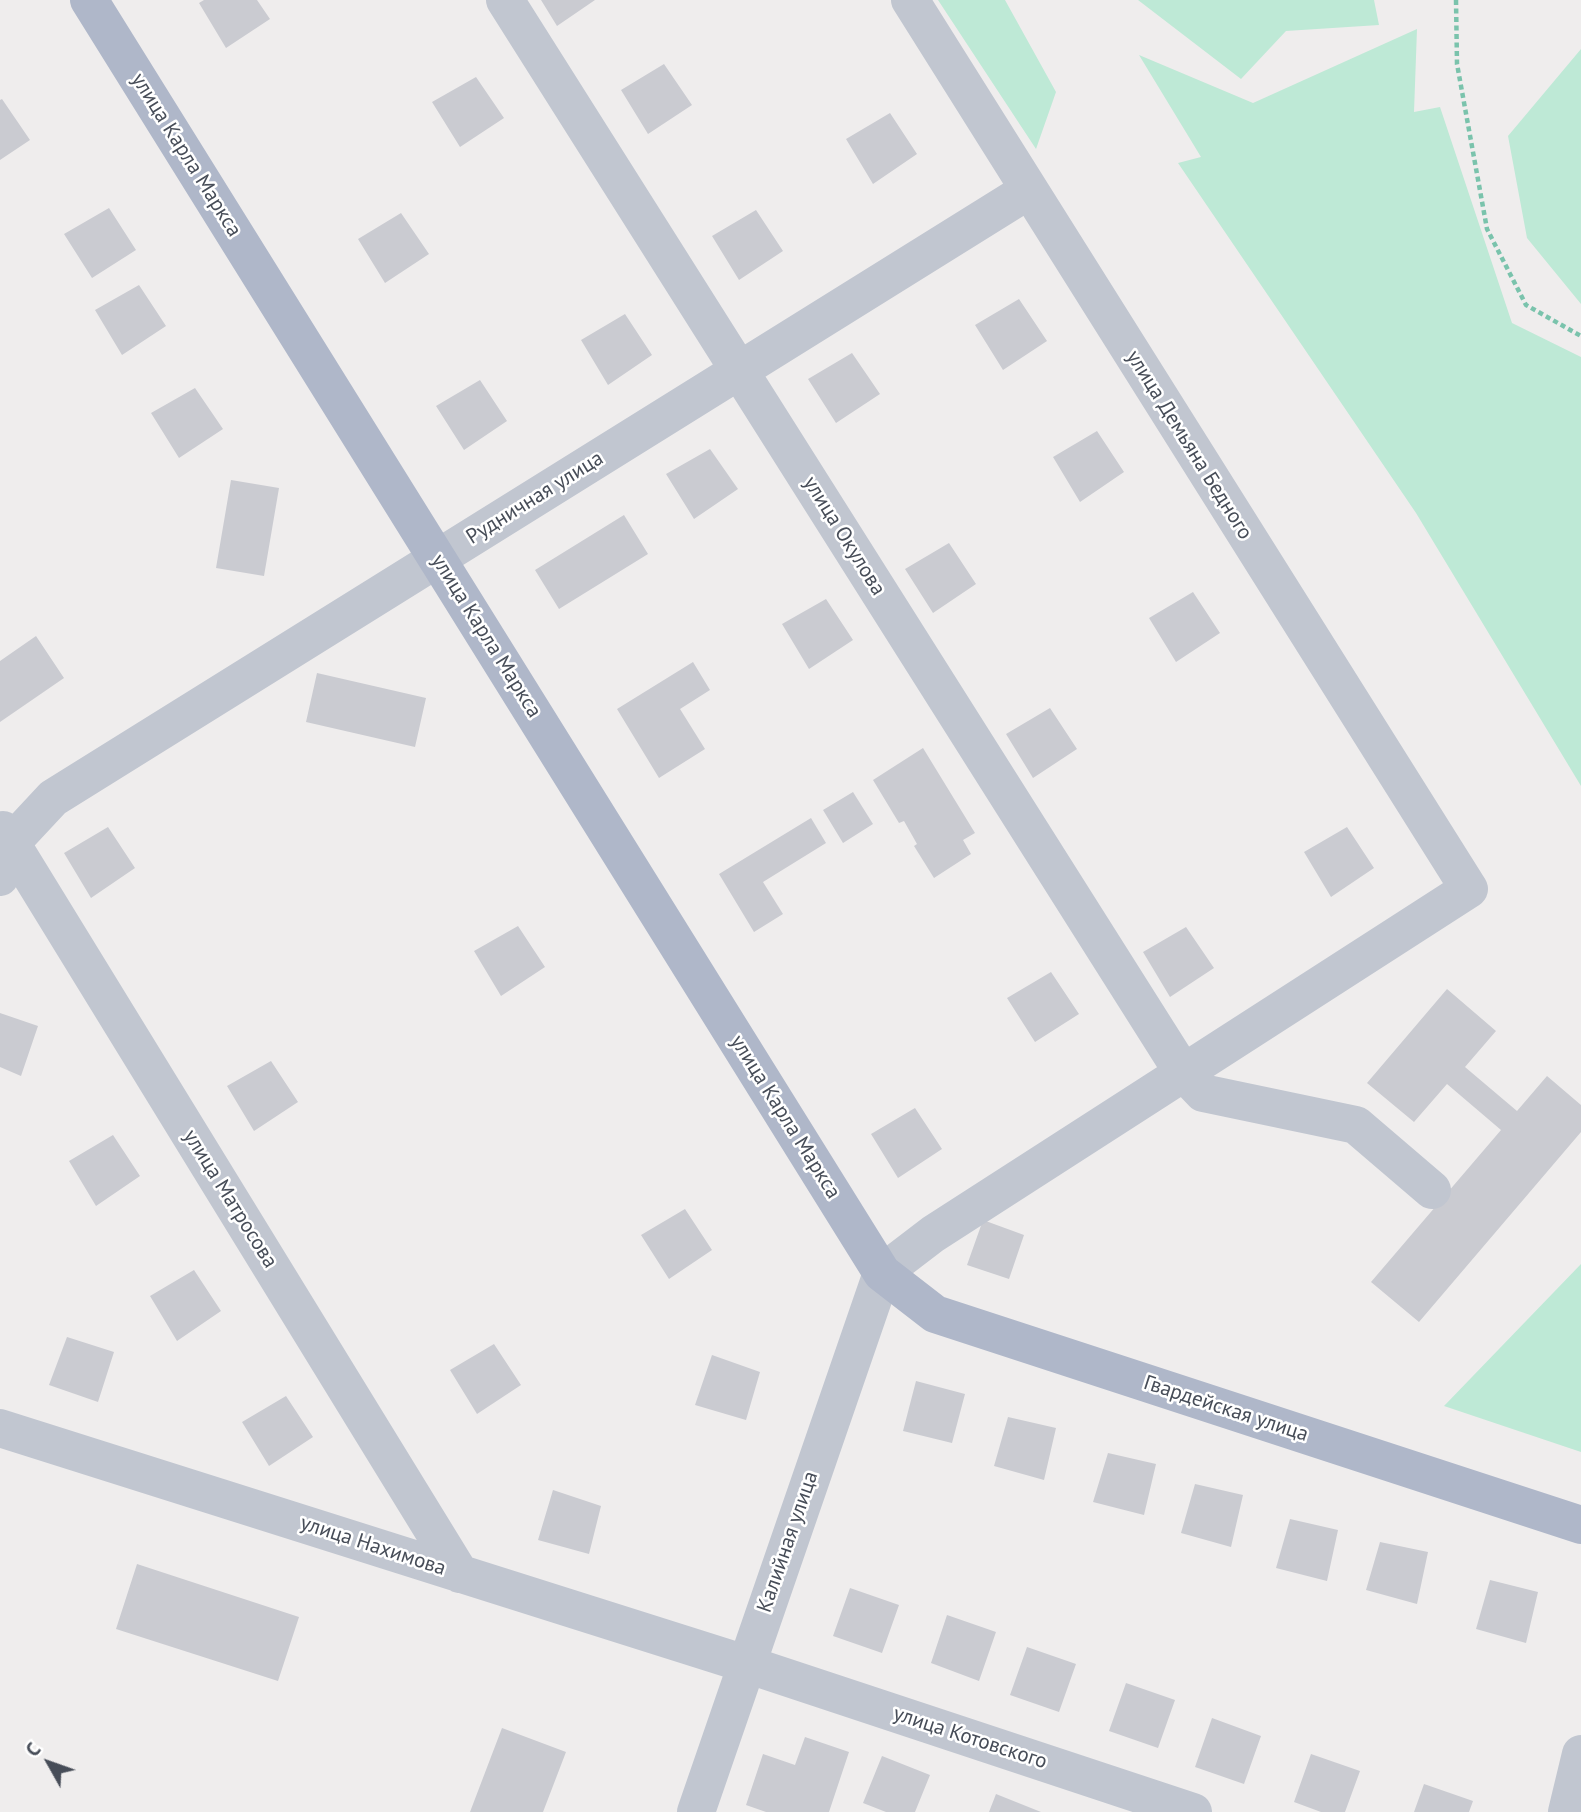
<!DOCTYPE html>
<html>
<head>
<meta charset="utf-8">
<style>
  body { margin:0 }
  #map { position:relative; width:1581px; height:1812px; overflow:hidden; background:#efeded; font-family:"PT Sans",sans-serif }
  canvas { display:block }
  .north { position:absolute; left:14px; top:1728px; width:70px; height:70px; -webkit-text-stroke:5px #fff; paint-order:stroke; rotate:310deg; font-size:19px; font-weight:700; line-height:28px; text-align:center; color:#474d58 }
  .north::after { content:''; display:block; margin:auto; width:24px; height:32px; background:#474d58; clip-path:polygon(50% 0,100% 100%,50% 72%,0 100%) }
</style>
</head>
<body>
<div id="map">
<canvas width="1581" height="1812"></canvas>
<div class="north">С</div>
</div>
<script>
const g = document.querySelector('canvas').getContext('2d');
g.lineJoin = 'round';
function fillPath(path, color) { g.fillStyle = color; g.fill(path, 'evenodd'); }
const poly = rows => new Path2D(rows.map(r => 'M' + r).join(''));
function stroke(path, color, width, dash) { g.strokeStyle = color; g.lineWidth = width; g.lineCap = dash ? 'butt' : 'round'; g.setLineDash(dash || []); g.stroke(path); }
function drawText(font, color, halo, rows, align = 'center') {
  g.font = font + ' "PT Sans",sans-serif'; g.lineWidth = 5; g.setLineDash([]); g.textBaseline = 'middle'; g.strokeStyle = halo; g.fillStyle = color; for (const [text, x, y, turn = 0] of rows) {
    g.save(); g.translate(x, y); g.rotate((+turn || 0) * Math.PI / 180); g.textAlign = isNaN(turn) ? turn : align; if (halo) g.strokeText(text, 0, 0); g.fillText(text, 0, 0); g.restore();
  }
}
const green = poly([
  [938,0,1005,0,1056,92,1036,149],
  [1138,0,1374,0,1379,25,1286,31,1241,79],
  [1417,29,1414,112,1440,107,1512,323,1581,357,1581,786,1416,513,1178,163,1201,157,1139,55,1253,103],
  [1581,49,1581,304,1527,238,1508,136],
  [1581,1264,1581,1452,1444,1406]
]);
const building = poly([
  [204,0,257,0,270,19,226,48,199,3],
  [541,0,595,0,557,26],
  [664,64,692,105,648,134,621,90],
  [476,77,504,118,460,147,432,102],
  [2,99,30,140,0,160,0,100],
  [890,113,917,154,873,184,846,139],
  [109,208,136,250,92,278,64,234],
  [756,210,783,251,739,280,712,236],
  [401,213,429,254,385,283,358,239],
  [139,285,166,326,122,355,95,310],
  [1019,299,1047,341,1003,370,975,325],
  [625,314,652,355,608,385,581,340],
  [852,353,880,394,836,423,808,379],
  [480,380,507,421,464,450,436,406],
  [195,388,223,429,179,458,151,413],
  [1097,431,1124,472,1080,502,1053,457],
  [710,449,738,489,694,519,666,474],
  [231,480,279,488,264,576,216,568],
  [624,515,648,554,559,609,535,570],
  [949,543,976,584,933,613,905,569],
  [1193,592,1220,633,1176,662,1149,618],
  [826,599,853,640,809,669,782,624],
  [36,636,64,678,0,722,0,661],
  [693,662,710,690,680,709,705,749,659,778,617,709],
  [317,673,426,698,415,747,306,722],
  [1050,708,1077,749,1033,778,1006,734],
  [923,748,975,833,963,840,971,854,934,878,914,846,917,844,904,821,899,823,873,780],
  [853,792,873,824,843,843,823,810],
  [811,818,826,843,763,882,783,914,754,932,719,874],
  [108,827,135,868,91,898,64,853],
  [1347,827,1374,868,1331,897,1304,852],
  [518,926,545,967,501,996,474,951],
  [1186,927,1214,968,1170,997,1143,952],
  [1051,972,1079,1014,1035,1042,1007,998],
  [1447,989,1496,1031,1465,1067,1517,1111,1547,1076,1581,1105,1581,1132,1419,1322,1371,1282,1501,1130,1447,1084,1414,1122,1367,1083],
  [0,1013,38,1026,21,1076,0,1067],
  [271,1061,298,1102,254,1131,227,1086],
  [915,1108,942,1149,898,1178,871,1134],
  [113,1135,140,1176,96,1206,69,1161],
  [685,1209,712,1250,669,1279,641,1235],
  [983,1220,1024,1235,1009,1279,967,1265],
  [194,1270,221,1311,177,1341,150,1296],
  [67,1337,114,1352,98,1402,49,1385],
  [494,1344,521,1385,477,1414,450,1370],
  [712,1355,760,1372,746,1420,695,1405],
  [916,1381,965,1394,952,1443,903,1431],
  [286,1396,313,1437,269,1466,242,1422],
  [1008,1417,1056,1428,1044,1480,994,1466],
  [1108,1453,1156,1464,1144,1515,1093,1502],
  [1195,1484,1243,1495,1231,1547,1181,1533],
  [553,1490,601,1506,589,1554,538,1540],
  [1290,1519,1338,1530,1327,1581,1276,1568],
  [1380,1542,1428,1552,1417,1604,1366,1590],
  [137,1564,299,1617,278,1681,116,1629],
  [1490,1580,1538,1592,1526,1643,1476,1629],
  [850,1588,899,1605,882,1653,833,1636],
  [947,1615,996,1632,979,1681,931,1663],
  [1027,1647,1076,1664,1059,1712,1010,1695],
  [1126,1683,1175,1700,1158,1748,1109,1731],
  [1212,1718,1261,1736,1244,1784,1195,1767],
  [502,1728,566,1752,543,1812,470,1812],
  [805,1737,849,1752,829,1812,766,1812,746,1805,763,1754,795,1765],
  [1311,1754,1360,1771,1345,1812,1321,1812,1294,1802],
  [882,1756,930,1775,915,1812,886,1812,863,1803],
  [1424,1784,1473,1801,1469,1812,1414,1812],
  [996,1794,1041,1812,989,1812]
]);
const path = poly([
  [1456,0,1457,64,1487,229,1526,305,1581,336]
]);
const minor = poly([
  [505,0,1182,1071,1203,1093,1356,1125,1432,1190],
  [3,830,460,1574],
  [0,877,11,843,53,798,1029,190],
  [0,1428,746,1664,1193,1812],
  [696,1812,882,1273,933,1234,1469,889,910,0],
  [1567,1812,1581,1754]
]);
const major = poly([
  [89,0,882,1273,935,1314,1581,1525]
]);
const streetNames = [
  ["улица Карла Маркса",186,155,58],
  ["улица Демьяна Бедного",1189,445,58],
  ["Рудничная улица",535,498,-32],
  ["улица Окулова",844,536,58],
  ["улица Карла Маркса",486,636,58],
  ["улица Карла Маркса",785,1117,58],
  ["улица Матросова",230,1199,58],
  ["Гвардейская улица",1226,1409,18],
  ["Калийная улица",788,1542,-71],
  ["улица Нахимова",373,1546,18],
  ["улица Котовского",970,1738,18]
];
fillPath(green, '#bee9d6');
fillPath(building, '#cacbd1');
stroke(path, '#7ac3ac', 4.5, [5, 3.5]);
stroke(minor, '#c1c6d0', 38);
stroke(major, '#afb7c9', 38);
drawText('21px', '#474d58', '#fff', streetNames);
</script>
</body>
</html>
